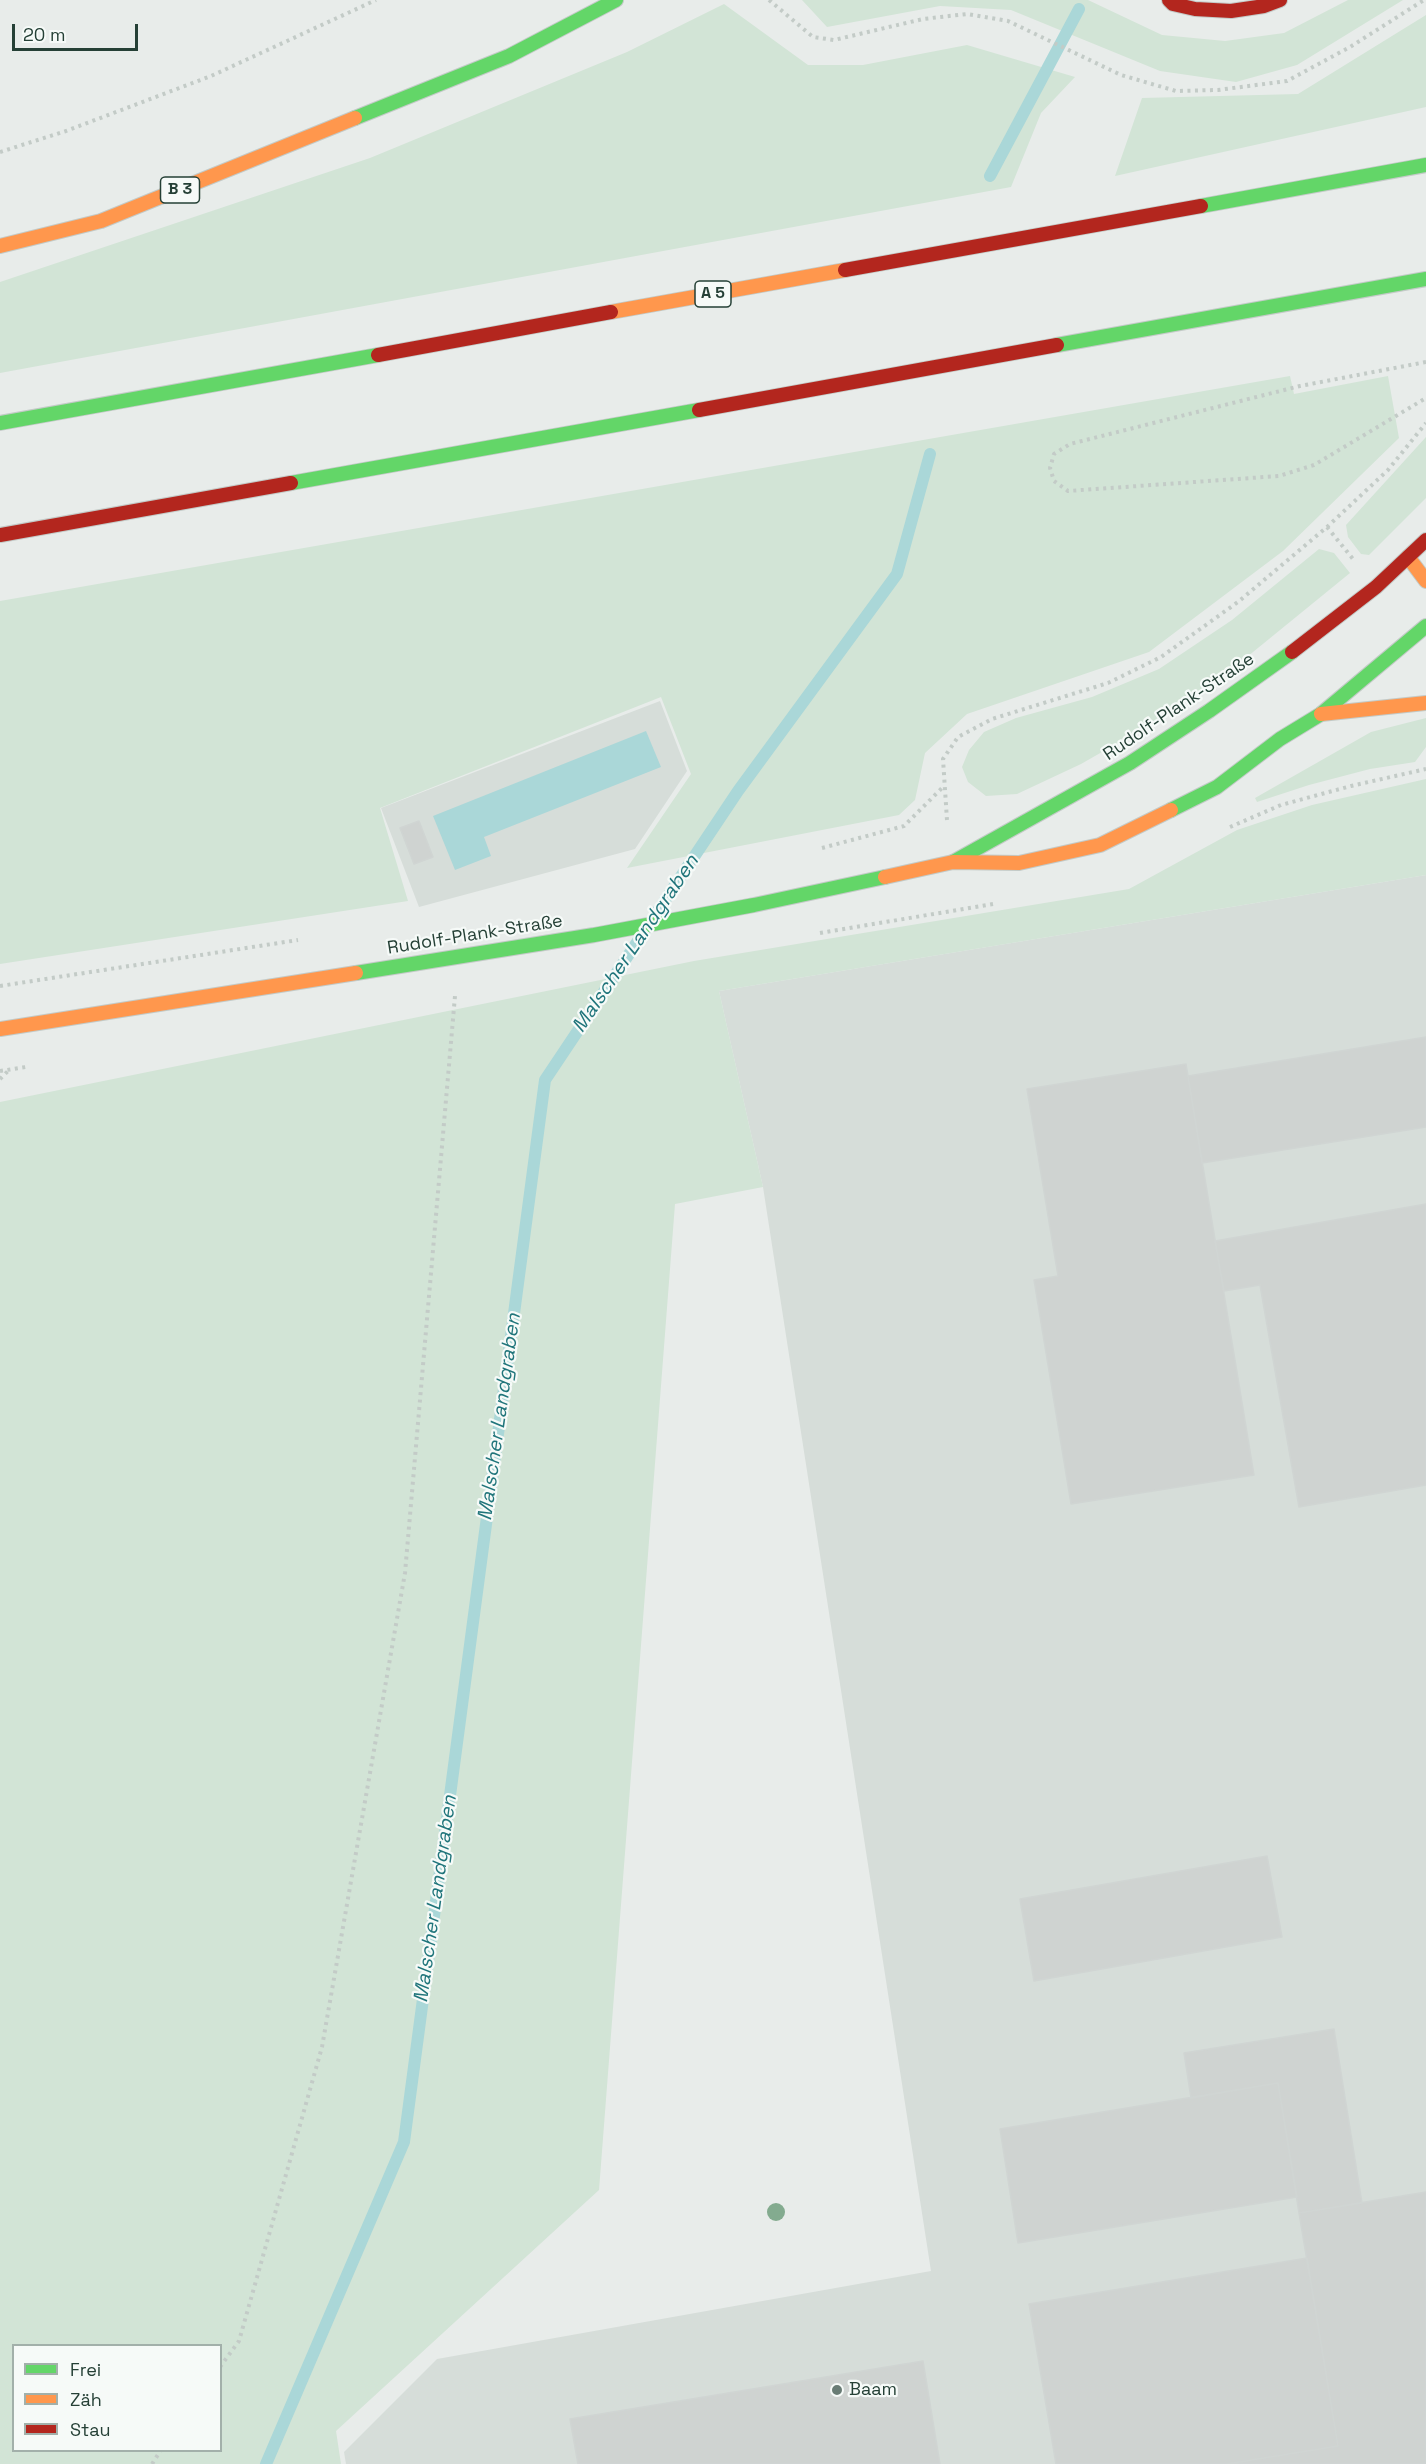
<!DOCTYPE html>
<html>
<head>
<meta charset="utf-8">
<style>
  body { margin:0 }
  #map { position:relative; width:1426px; height:2464px; overflow:hidden; background:#e8ecea; font-family:"Space Grotesk",sans-serif }
  canvas { display:block }
  .legend { position:absolute; left:12px; top:2344px; width:210px; height:108px; box-sizing:border-box; background:#f6faf8; border:2px solid #a2b0aa; margin:0; padding:8px 10px; list-style:none; font-size:18px; color:#254036 }
  .legend li { display:flex; align-items:center; gap:12px; height:30px }
  .legend b { width:30px; border:2px solid #a2b0aa }
  .scale { position:absolute; left:12px; top:24px; width:126px; height:27px; box-sizing:border-box; border:3px solid #254036; border-top:0; padding-left:8px; font-size:18px; line-height:21px; white-space:nowrap; color:#254036; -webkit-text-stroke:4px #f6faf8; paint-order:stroke }
</style>
</head>
<body>
<div id="map">
<canvas width="1426" height="2464"></canvas>
<ul class="legend">
<li><b style="height:8px;background:#63d668"></b>Frei</li>
<li><b style="height:8px;background:#ff974d"></b>Zäh</li>
<li><b style="height:8px;background:#b3261e"></b>Stau</li>
</ul>
<div class="scale">20 m</div>
</div>
<script>
const g = document.querySelector('canvas').getContext('2d');
g.lineJoin = 'round';
function fillPath(path, color) { g.fillStyle = color; g.fill(path, 'evenodd'); }
const poly = rows => new Path2D(rows.map(r => 'M' + r).join(''));
function stroke(path, color, width, dash) { g.strokeStyle = color; g.lineWidth = width; g.lineCap = dash ? 'butt' : 'round'; g.setLineDash(dash || []); g.stroke(path); }
function drawText(font, color, halo, rows, align = 'center') {
  g.font = font + ' "Space Grotesk",sans-serif'; g.lineWidth = 4.5; g.setLineDash([]); g.textBaseline = 'middle'; g.strokeStyle = halo; g.fillStyle = color; for (const [text, x, y, turn = 0] of rows) {
    g.save(); g.translate(x, y); g.rotate((+turn || 0) * Math.PI / 180); g.textAlign = isNaN(turn) ? turn : align; if (halo) g.strokeText(text, 0, 0); g.fillText(text, 0, 0); g.restore();
  }
}
const built = poly([
  [660,701,687,771,635,849,419,907,381,808],
  [1426,875,1426,2464,346,2464,344,2452,437,2359,931,2271,763,1187,719,991]
]);
const green = poly([
  [802,0,1088,0,1162,35,1225,41,1284,33,1348,0,1403,0,1297,65,1236,82,1160,71,1011,10,940,6,827,27],
  [724,4,808,65,863,65,967,45,1075,77,1041,113,1011,187,0,373,0,282,370,158,627,52],
  [1426,15,1426,107,1115,176,1142,98,1298,94],
  [1290,376,1294,394,1388,376,1399,438,1283,551,1149,652,967,714,925,753,915,800,899,815,627,868,691,774,661,697,380,808,408,901,0,964,0,601],
  [1426,437,1426,498,1369,555,1361,554,1348,537,1346,525],
  [1319,549,1334,553,1350,573,1242,661,1158,720,1081,764,1017,794,986,796,968,782,962,767,969,750,984,732,1016,718,1092,697,1159,669,1232,620],
  [1426,718,1426,747,1415,762,1370,769,1309,785,1257,802,1255,798,1371,732],
  [1426,779,1426,875,719,991,763,1187,675,1204,599,2190,336,2431,341,2464,0,2464,0,1102,694,961,1129,889,1237,830,1312,805],
  [14,2346,220,2346,220,2450,14,2450]
]);
const water = poly([
  [646,731,661,767,484,837,491,856,455,870,433,816]
]);
const stream = poly([
  [990,176,1079,9],
  [266,2464,404,2142,545,1080,738,791,897,574,930,454]
]);
const building = poly([
  [419,821,433,857,414,864,400,828,419,821],
  [1426,1037,1426,1127,1202,1163,1188,1076,1426,1037],
  [1186,1064,1254,1475,1071,1504,1034,1280,1058,1276,1027,1089,1186,1064],
  [1426,1204,1426,1485,1299,1507,1260,1285,1224,1291,1215,1241,1426,1204],
  [1267,1856,1282,1937,1034,1981,1020,1899,1267,1856],
  [1334,2029,1362,2203,1299,2213,1278,2083,1191,2098,1184,2053,1334,2029],
  [1278,2083,1297,2197,1018,2243,1000,2129,1278,2083],
  [1426,2192,1426,2464,1227,2464,1338,2446,1299,2213,1426,2192],
  [1307,2258,1338,2446,1227,2464,1056,2464,1029,2304,1307,2258],
  [923,2361,940,2464,578,2464,570,2419,923,2361]
]);
const path = poly([
  [769,0,813,37,834,40,923,19,967,14,1008,21,1121,75,1176,91,1218,90,1287,81,1350,47,1424,0],
  [0,152,66,131,211,76,376,0],
  [1426,362,1300,386,1070,444,1054,454,1050,468,1054,481,1068,491,1279,476,1314,465,1426,398],
  [1327,527,1353,559],
  [947,820,943,759,958,737,992,719,1108,683,1161,657,1238,602,1327,527,1388,470,1426,423],
  [1230,827,1281,805,1351,786,1426,769],
  [822,848,904,826,943,787],
  [820,933,993,904],
  [0,986,298,940],
  [0,1071,26,1067],
  [0,1079,8,1071],
  [220,2367,239,2341,322,2047,405,1573,455,996],
  [152,2464,161,2450]
]);
const fast = poly([
  [355,118,509,56,616,0],
  [1201,206,1426,165],
  [1057,345,1426,279],
  [0,423,378,355],
  [291,483,699,410],
  [1171,810,1217,787,1280,739,1321,714,1426,626],
  [953,862,1130,763,1209,711,1292,652],
  [356,973,594,935,754,905,885,877]
]);
const slow = poly([
  [0,246,101,221,355,118],
  [611,312,845,270],
  [1408,557,1426,581],
  [1321,714,1426,703],
  [885,877,953,862,1019,863,1100,845,1171,810],
  [0,1029,356,973]
]);
const jam = poly([
  [1169,0,1173,4,1195,9,1231,11,1264,6,1280,0],
  [845,270,1201,206],
  [378,355,611,312],
  [699,410,1057,345],
  [0,535,291,483],
  [1292,652,1376,587,1426,540]
]);
const trees = [
  [776,2212]
];
const markers = [
  [837,2390,6,"#697c75"]
];
const shields = [
  [180,190,39],
  [713,294,36]
];
const shieldNames = [
  ["B 3",180,190],
  ["A 5",713,294]
];
const streetNames = [
  ["Rudolf-Plank-Straße",1179,707,-34],
  ["Rudolf-Plank-Straße",475,935,-9]
];
const poiNames = [
  ["Baam",849,2390]
];
const waterNames = [
  ["Malscher Landgraben",636,944,-56],
  ["Malscher Landgraben",500,1417,-82],
  ["Malscher Landgraben",436,1899,-82]
];
fillPath(built, '#d6ddd9');
fillPath(green, '#d2e4d6');
fillPath(water, '#aad7d8');
stroke(stream, '#aad7d8', 12);
fillPath(building, '#cfd3d1');
stroke(building, '#d0d5d3', 1.5);
stroke(fast, '#c3cac7', 16);
stroke(slow, '#c3cac7', 16);
stroke(jam, '#c3cac7', 16);
stroke(path, '#c3cbc7', 4, [3, 4.5]);
stroke(fast, '#63d668', 14);
stroke(slow, '#ff974d', 14);
stroke(jam, '#b3261e', 14);
g.fillStyle = '#83ab8f';
for (const [x, y] of trees) { g.beginPath(); g.arc(x, y, 9, 0, 2 * Math.PI); g.fill(); }
for (const [x, y, r, color] of markers) { const dot = new Path2D(); dot.arc(x, y, r, 0, 2 * Math.PI); g.fillStyle = color; g.fill(dot); stroke(dot, '#f6faf8', 2); }
for (const [x, y, w] of shields) { const box = new Path2D(); box.roundRect(x - w / 2, y - 13, w, 26, 4.5); g.fillStyle = '#f6faf8'; g.fill(box); stroke(box, '#254036', 1.5); }
drawText('bold 16px', '#254036', null, shieldNames);
drawText('18px', '#254036', '#f6faf8', streetNames);
drawText('18px', '#254036', '#f6faf8', poiNames, 'left');
drawText('italic 20px', '#20757b', '#f6faf8', waterNames);
</script>
</body>
</html>
